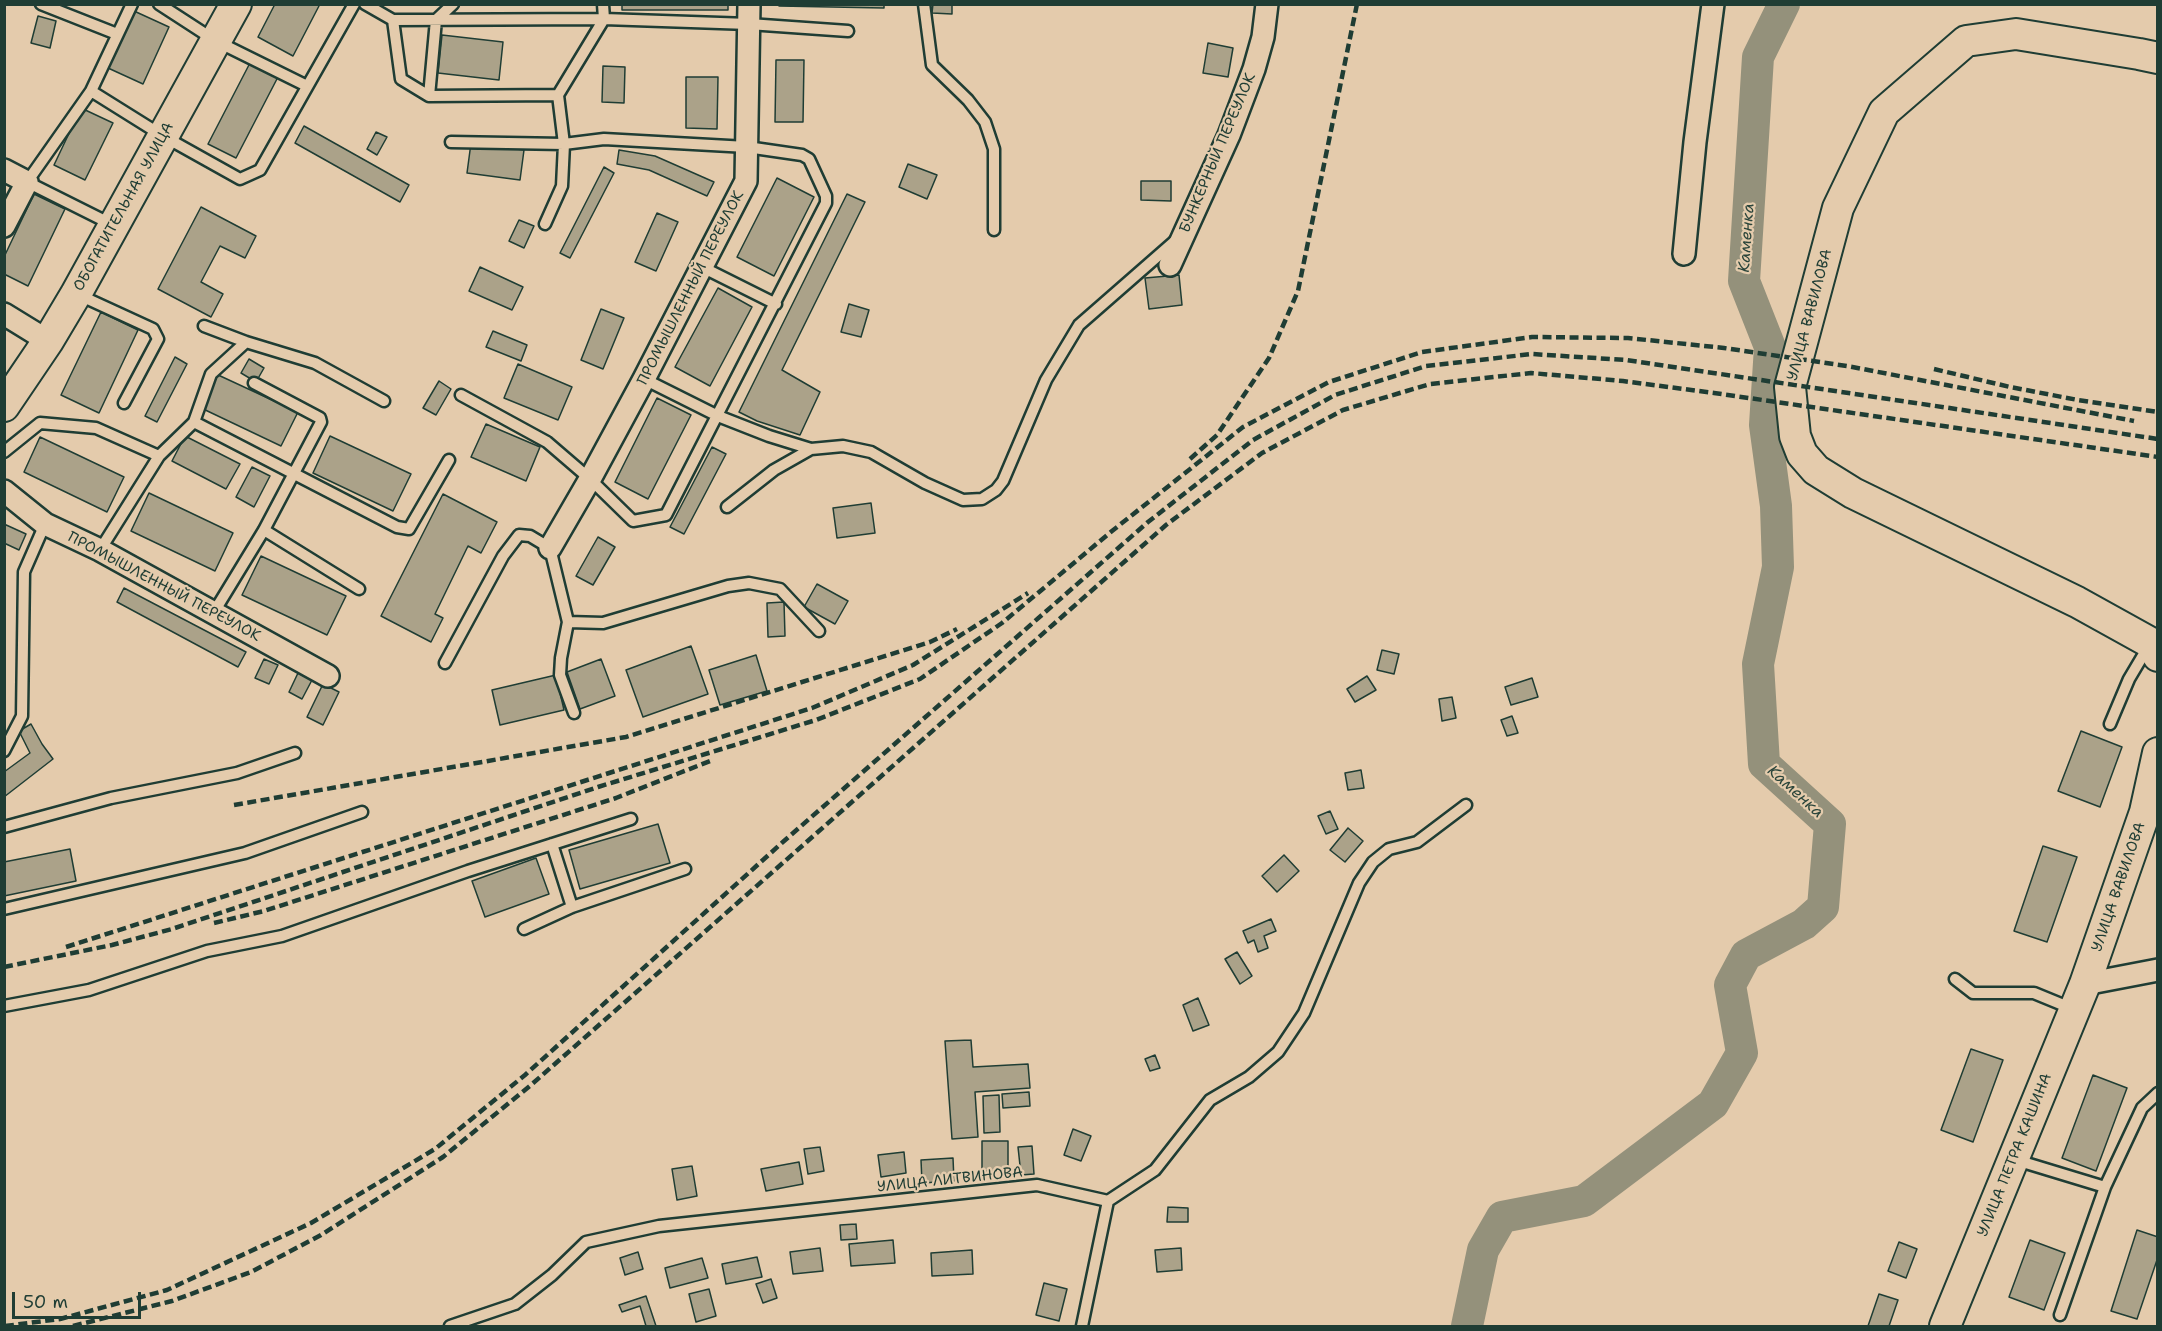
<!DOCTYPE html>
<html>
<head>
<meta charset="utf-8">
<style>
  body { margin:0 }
  #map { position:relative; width:2162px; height:1331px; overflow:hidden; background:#e4cbac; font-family:"Shantell Sans",sans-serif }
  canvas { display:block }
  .frame { position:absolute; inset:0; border:6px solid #1f3d34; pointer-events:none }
  .scale { position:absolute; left:12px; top:1292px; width:129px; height:27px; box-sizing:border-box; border:3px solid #1f3d34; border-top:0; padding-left:8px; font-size:18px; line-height:21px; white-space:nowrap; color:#1f3d34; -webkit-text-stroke:4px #e4cbac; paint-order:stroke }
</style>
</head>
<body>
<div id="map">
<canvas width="2162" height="1331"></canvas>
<div class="frame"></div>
<div class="scale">50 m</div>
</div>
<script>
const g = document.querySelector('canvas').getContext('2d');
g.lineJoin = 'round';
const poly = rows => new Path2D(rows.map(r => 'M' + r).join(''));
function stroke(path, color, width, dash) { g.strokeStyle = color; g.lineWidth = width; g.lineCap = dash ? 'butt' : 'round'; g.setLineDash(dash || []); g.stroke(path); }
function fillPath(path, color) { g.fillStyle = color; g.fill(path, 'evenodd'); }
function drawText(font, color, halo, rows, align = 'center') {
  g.font = font + ' "Shantell Sans",sans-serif'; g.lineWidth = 4.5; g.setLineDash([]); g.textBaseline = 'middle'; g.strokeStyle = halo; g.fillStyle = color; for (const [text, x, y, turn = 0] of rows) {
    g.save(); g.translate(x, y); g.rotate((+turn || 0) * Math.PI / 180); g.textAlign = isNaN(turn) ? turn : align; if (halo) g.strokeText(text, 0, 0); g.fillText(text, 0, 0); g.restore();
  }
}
const river = poly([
  [1467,1326,1483,1250,1502,1217,1584,1201,1713,1104,1742,1053,1730,985,1746,955,1804,924,1823,907,1830,824,1764,764,1758,664,1778,567,1776,506,1765,425,1770,347,1744,281,1758,57,1784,4]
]);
const building = poly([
  [275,4,320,4,293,56,258,37,275,4],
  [622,4,728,4,728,10,622,10,622,4],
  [779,4,884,4,884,8,779,6,779,4],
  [933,4,952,4,952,14,932,13,933,4],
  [134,11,169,27,143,84,108,68,134,11],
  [38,16,56,21,50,48,31,43,38,16],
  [442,35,503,42,499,80,438,73,442,35],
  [1208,43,1233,48,1228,77,1203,73,1208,43],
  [776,60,804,60,803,122,775,122,776,60],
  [251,61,279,75,236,158,208,144,251,61],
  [603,66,625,67,624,103,602,102,603,66],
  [686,77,718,77,717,129,686,128,686,77],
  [81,108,113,123,85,180,54,165,81,108],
  [304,126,409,185,400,202,295,143,304,126],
  [376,132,387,137,377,155,367,149,376,132],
  [471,143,524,150,520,180,467,173,471,143],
  [619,150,655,156,714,182,707,196,649,170,617,164,619,150],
  [908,164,937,175,927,199,899,187,908,164],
  [604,167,614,173,570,258,560,253,604,167],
  [777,178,814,197,774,276,737,257,777,178],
  [1141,181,1171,181,1171,201,1141,200,1141,181],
  [34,194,65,209,28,286,4,274,4,257,34,194],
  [847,194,865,202,782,370,820,392,800,435,757,421,739,412,847,194],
  [201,207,256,236,245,258,220,246,201,282,223,294,211,317,158,289,201,207],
  [657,213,678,222,656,271,635,262,657,213],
  [519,220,534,226,524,248,509,241,519,220],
  [480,267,523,287,512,310,469,291,480,267],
  [1179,275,1182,305,1149,309,1145,278,1179,275],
  [718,288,752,307,710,386,675,367,718,288],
  [849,304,869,310,861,337,841,332,849,304],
  [601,309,624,318,603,369,581,360,601,309],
  [101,312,138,330,99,413,61,395,101,312],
  [493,331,527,345,521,361,486,347,493,331],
  [175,357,187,364,157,422,145,416,175,357],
  [249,359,264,368,256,382,241,373,249,359],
  [518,364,572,387,558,420,504,398,518,364],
  [216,374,298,412,281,446,199,407,216,374],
  [439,381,451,389,436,415,423,408,439,381],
  [657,398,691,415,648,499,615,482,657,398],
  [486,424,540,447,526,481,471,457,486,424],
  [185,436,240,464,226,489,172,461,185,436],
  [330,436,411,474,393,511,313,473,330,436],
  [40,437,124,477,107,512,24,472,40,437],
  [712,447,726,454,684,534,670,527,712,447],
  [252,467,270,476,254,507,236,497,252,467],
  [149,493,233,533,215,571,131,531,149,493],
  [443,494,497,522,481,553,468,546,435,614,443,618,431,642,381,616,443,494],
  [871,503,875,533,837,538,833,508,871,503],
  [4,524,26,534,19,550,4,543,4,524],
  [598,537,615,547,593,585,576,576,598,537],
  [261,556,346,596,327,635,242,595,261,556],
  [817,584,848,601,835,624,804,607,817,584],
  [124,588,246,652,238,667,117,602,124,588],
  [784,602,785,636,768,637,767,603,784,602],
  [691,646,708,694,643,717,626,670,691,646],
  [1382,650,1399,654,1394,674,1377,670,1382,650],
  [756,655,767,691,720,705,709,670,756,655],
  [264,659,278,665,269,684,255,678,264,659],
  [601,659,615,696,580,709,567,672,601,659],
  [298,673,312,680,302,699,289,692,298,673],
  [556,675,564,710,500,725,492,690,556,675],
  [1367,676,1376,690,1355,702,1347,689,1367,676],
  [1532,678,1538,697,1511,705,1505,687,1532,678],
  [323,684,339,692,323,725,307,717,323,684],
  [1452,697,1456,718,1442,721,1439,699,1452,697],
  [1512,716,1518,733,1507,736,1501,720,1512,716],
  [31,724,42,744,53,759,4,797,4,772,30,753,19,731,31,724],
  [2081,731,2122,747,2100,807,2058,791,2081,731],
  [1361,770,1364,788,1348,790,1345,773,1361,770],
  [1330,811,1338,829,1326,834,1318,816,1330,811],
  [658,824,670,863,580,889,569,850,658,824],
  [1348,828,1363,841,1345,862,1330,850,1348,828],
  [2043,846,2077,857,2047,942,2014,931,2043,846],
  [70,849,76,881,4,896,4,862,70,849],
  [1284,855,1299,871,1277,892,1262,876,1284,855],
  [536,858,549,894,485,917,472,881,536,858],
  [1271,919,1276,931,1264,936,1268,948,1258,952,1254,940,1248,943,1243,931,1271,919],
  [1237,952,1252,976,1240,984,1225,959,1237,952],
  [1198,998,1209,1025,1193,1031,1183,1005,1198,998],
  [971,1040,973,1067,1028,1064,1030,1088,975,1092,978,1137,952,1139,945,1041,971,1040],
  [1971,1049,2003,1060,1973,1142,1941,1130,1971,1049],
  [1155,1055,1160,1068,1150,1071,1145,1059,1155,1055],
  [2093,1075,2127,1088,2096,1171,2062,1158,2093,1075],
  [1029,1092,1030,1106,1003,1108,1002,1094,1029,1092],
  [999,1095,1000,1132,984,1133,983,1096,999,1095],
  [1073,1129,1091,1136,1081,1161,1064,1155,1073,1129],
  [982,1141,1008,1141,1008,1171,982,1171,982,1141],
  [1032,1146,1034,1174,1021,1175,1018,1147,1032,1146],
  [820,1147,824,1171,808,1174,804,1149,820,1147],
  [904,1152,906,1173,881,1177,878,1155,904,1152],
  [953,1158,954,1181,922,1183,921,1160,953,1158],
  [799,1162,803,1184,766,1191,761,1169,799,1162],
  [692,1166,697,1196,677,1200,672,1169,692,1166],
  [1168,1207,1188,1208,1188,1222,1167,1222,1168,1207],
  [856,1224,857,1239,841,1240,840,1225,856,1224],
  [2137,1230,2158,1237,2158,1257,2137,1319,2111,1311,2137,1230],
  [893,1240,895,1263,851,1266,849,1244,893,1240],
  [2030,1240,2065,1253,2044,1310,2009,1297,2030,1240],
  [1899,1242,1917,1249,1906,1278,1888,1271,1899,1242],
  [820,1248,823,1271,793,1274,790,1252,820,1248],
  [1181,1248,1182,1270,1157,1272,1155,1250,1181,1248],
  [972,1250,973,1274,932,1276,931,1253,972,1250],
  [638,1252,643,1269,625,1275,620,1258,638,1252],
  [757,1257,762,1277,726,1284,722,1264,757,1257],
  [702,1258,708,1278,670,1288,665,1268,702,1258],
  [771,1279,777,1298,763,1303,756,1284,771,1279],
  [1044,1283,1067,1289,1059,1321,1036,1315,1044,1283],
  [709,1289,716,1316,696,1322,689,1294,709,1289],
  [1879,1294,1898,1300,1889,1326,1868,1326,1879,1294],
  [646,1296,656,1326,646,1326,640,1306,622,1312,619,1305,646,1296]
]);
const lane = poly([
  [41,4,117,34],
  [159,4,216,41,307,86],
  [365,4,393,20,604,19,749,24,848,31],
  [453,4,436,20,429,96,558,95],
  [924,4,932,65,968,100,985,122,994,149,994,230],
  [393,20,401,79,429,96],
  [91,91,163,136,240,179,260,170,354,4],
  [451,142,564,144,562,186,545,224],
  [113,225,27,182,91,91,132,4],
  [702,267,776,304],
  [79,295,153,329,158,339,124,403],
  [204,326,246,342,315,363,384,401],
  [644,379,718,416,769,436,811,449,843,446,871,452,925,483,963,500,982,499,996,490,1003,481,1046,380,1079,325,1175,241],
  [461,395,547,442,590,479,633,521,666,515,826,203,826,196,809,159,802,155,747,147,604,139,564,144,558,95,604,19,603,4],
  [194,422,397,527,409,529,449,460],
  [4,452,40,423,96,428,159,456],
  [727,507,774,470,811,449],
  [264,530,359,589],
  [100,550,159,456,194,422,211,374,246,342],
  [214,612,264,530,321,422,320,418,254,383],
  [568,622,561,658,560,675,574,713],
  [445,663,503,556,519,535,530,536,550,548,568,622,603,623,728,586,749,583,780,589,819,631],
  [2110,724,2129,679,2148,647],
  [4,751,22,716,24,572,45,524],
  [4,827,111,798,237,773,295,753],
  [552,844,572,907],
  [4,909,245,853,362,812],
  [524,929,572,907,685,869],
  [1955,979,1973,993,2034,993,2073,1009],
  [4,1006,89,990,207,951,282,936,468,871,631,819],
  [2016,1160,2105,1187],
  [2060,1315,2105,1187,2142,1108,2158,1093],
  [450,1326,515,1304,552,1275,586,1242,659,1226,1037,1185,1108,1201,1155,1170,1210,1100,1249,1077,1278,1052,1304,1013,1359,883,1373,862,1389,849,1417,842,1466,805],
  [1082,1326,1108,1201]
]);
const street = poly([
  [4,170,27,182,4,226],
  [1684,254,1695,142,1713,4],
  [1170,265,1229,135,1254,69,1263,37,1267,4],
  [4,314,48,341],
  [4,491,45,524,100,550,328,676],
  [550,548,590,479,644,379,746,181,749,4],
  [2085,984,2158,970]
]);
const secondary = poly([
  [2158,58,2139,54,2016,34,1966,41,1884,112,1838,208,1790,387,1795,436,1802,454,1816,470,1853,493,2077,602,2151,643,2158,656],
  [4,406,48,341,76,294,236,4],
  [1945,1326,2085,984,2145,812,2158,753]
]);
const rail = poly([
  [1934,369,2010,387,2078,400,2158,412],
  [1190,459,1217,435,1269,358,1298,291,1357,4],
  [234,805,626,737,930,642,957,629],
  [214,923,264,911,616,798,710,761],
  [66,947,812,708,913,665,1028,593],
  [4,967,112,945,172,929,598,787,816,720,920,679,1002,623,1112,531,1243,427,1329,382,1422,352,1532,337,1628,338,1724,348,1847,366,2134,421],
  [5,1326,60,1319,167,1290,311,1223,435,1149,525,1075,784,841,1148,522,1253,440,1335,395,1426,366,1532,354,1626,360,2158,439],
  [73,1326,172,1301,251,1272,321,1235,443,1157,531,1085,1166,525,1262,453,1343,410,1430,384,1531,373,1623,381,1714,393,2158,457]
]);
const streetNames = [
  ["БУНКЕРНЫЙ ПЕРЕУЛОК",1218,153,-67],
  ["ОБОГАТИТЕЛЬНАЯ УЛИЦА",124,207,-61],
  ["ПРОМЫШЛЕННЫЙ ПЕРЕУЛОК",691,288,-63],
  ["УЛИЦА ВАВИЛОВА",1810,315,-75],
  ["ПРОМЫШЛЕННЫЙ ПЕРЕУЛОК",164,587,28],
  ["УЛИЦА ВАВИЛОВА",2119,887,-71],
  ["УЛИЦА ПЕТРА КАШИНА",2015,1155,-68],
  ["УЛИЦА ЛИТВИНОВА",950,1180,-6]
];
const waterNames = [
  ["Каменка",1747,238,-86],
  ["Каменка",1795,792,42]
];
stroke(river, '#94917b', 32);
fillPath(building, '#aba289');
stroke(building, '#1f3d34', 1.5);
stroke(lane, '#1f3d34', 15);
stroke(street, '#1f3d34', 26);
stroke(secondary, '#1f3d34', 34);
stroke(lane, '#e4cbac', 10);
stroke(street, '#e4cbac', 21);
stroke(secondary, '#e4cbac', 30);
stroke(rail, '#1f3d34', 4.5, [9, 4.5]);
drawText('15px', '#1f3d34', '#e4cbac', streetNames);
drawText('italic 16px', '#2b453b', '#e4cbac', waterNames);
</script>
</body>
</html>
